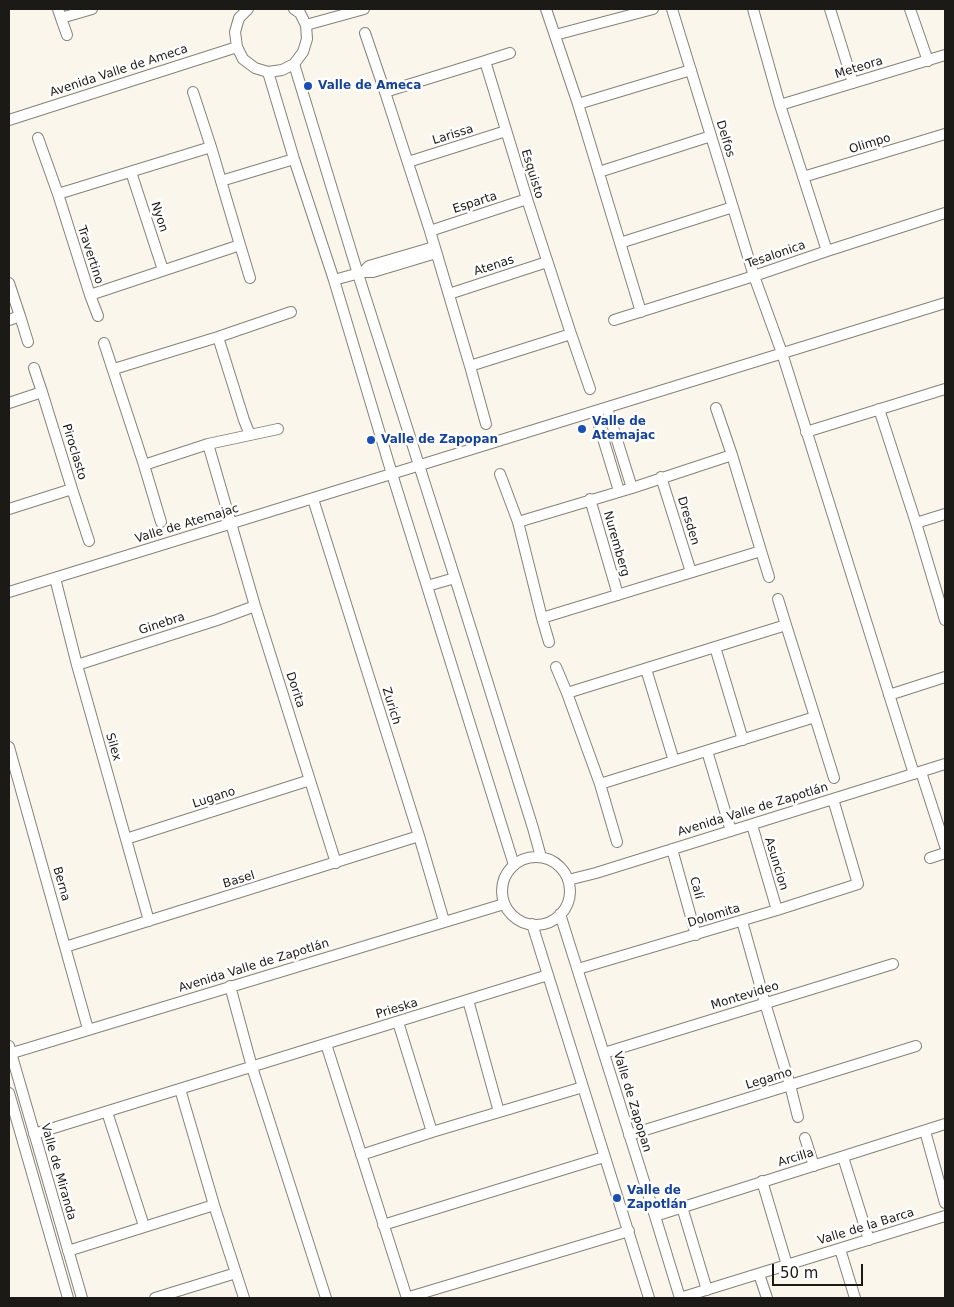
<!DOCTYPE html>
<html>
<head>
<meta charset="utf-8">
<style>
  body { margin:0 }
  #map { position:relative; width:954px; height:1307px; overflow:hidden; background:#fbf6ec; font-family:"DejaVu Sans",sans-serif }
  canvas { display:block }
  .frame { position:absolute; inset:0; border:10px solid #1b1a16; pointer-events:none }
  .scale { position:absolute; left:772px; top:1264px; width:91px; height:22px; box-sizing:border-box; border:2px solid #1b1a16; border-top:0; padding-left:6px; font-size:15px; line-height:18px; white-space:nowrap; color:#1b1a16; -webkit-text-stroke:4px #fff; paint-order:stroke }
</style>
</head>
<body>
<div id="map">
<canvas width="954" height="1307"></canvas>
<div class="frame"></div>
<div class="scale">50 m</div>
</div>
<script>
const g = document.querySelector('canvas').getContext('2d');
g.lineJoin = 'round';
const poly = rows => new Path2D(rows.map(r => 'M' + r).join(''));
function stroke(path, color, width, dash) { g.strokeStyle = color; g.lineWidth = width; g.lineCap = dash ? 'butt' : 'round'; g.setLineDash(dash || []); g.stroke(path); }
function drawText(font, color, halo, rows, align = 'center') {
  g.font = font + ' "DejaVu Sans",sans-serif'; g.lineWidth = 5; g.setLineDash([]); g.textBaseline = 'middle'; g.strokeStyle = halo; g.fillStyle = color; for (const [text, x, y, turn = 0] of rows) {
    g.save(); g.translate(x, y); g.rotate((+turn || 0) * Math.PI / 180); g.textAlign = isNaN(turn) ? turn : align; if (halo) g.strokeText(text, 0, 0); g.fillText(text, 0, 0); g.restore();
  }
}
const street = poly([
  [58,9,61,18,92,9],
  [248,9,239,18,235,32,237,47,243,59,255,68,268,72,282,70,294,64,303,52,307,39,306,25,300,13,294,9],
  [546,9,578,104,641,312],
  [672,9,754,276,782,353,914,774],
  [753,9,780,105,827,251],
  [830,9,853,83],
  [910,9,928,61],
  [61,18,67,35],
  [306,25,364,9],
  [365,33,385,92],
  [555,35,653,9],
  [485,61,527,199,571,334,470,366,430,231,385,92,485,61],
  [485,61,510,53],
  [294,64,358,274,455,578,533,828,541,857],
  [268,72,294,159,334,280,392,474,514,865],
  [193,92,211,147],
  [578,104,691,70],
  [780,105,945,55],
  [9,120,237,47],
  [38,138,58,194],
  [211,147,240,245,90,295,58,194,211,147],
  [408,162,506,131],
  [131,172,163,270],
  [599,172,711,136],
  [803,177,945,134],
  [221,181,294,159],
  [430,231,527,199],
  [620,243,733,207],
  [240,245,250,278],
  [363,272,369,266,434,247],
  [334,280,363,272,373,272,436,253],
  [9,283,20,316,9,320],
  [449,294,547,262],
  [90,295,98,316],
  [20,316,28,342],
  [614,320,754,276,827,251,945,213],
  [571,334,590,389],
  [104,343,144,465,161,522],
  [470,366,486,424],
  [34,368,42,392],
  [114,369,218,337,291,312],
  [9,403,42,392,72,489,9,509],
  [607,408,632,488],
  [716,408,732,455],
  [879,409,916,523,945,620],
  [595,412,619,491],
  [806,432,945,389],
  [250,435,278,429],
  [208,444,255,606,336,863],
  [732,455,761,551,542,618,518,522,632,488,732,455],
  [144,465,208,444,250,435,244,420,218,337],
  [500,474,518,522],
  [661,477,691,572],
  [72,489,89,541],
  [313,499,419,836,444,921],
  [590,499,618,595],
  [916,523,945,514],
  [761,551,769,577],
  [55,578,77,665,149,921],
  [427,586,455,578],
  [9,592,945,303],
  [778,599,786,625],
  [542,618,549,642],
  [786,625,815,717,600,784,567,693,786,625],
  [715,647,743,740],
  [77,665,217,620,255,606],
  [556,667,567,693],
  [646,669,674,761],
  [889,695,945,677],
  [815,717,834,778],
  [9,747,88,1029],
  [707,751,731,831],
  [921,772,945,846],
  [600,784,617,842],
  [752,825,777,910],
  [126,839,310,780],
  [672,849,696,935],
  '502 891a34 34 0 1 1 68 0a34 34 0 1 1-68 0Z',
  [930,858,945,853],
  [568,880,596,873,945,764],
  [560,914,655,1216,680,1298,945,1216],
  [742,921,765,1003,790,1085,798,1117],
  [532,924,649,1298],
  [65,947,419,836],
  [578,969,777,910,858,884,833,799],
  [230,986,252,1067,326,1298],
  [468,1000,499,1112],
  [398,1022,432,1132],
  [326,1044,407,1298],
  [9,1046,82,1298],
  [604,1053,893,964],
  [9,1054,504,904],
  [180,1089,214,1205,244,1298],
  [9,1093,68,1298],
  [107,1112,144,1226],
  [925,1131,945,1203],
  [34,1134,548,975],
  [629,1135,916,1046],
  [805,1138,814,1166],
  [361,1155,432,1132,583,1087],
  [843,1157,869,1240],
  [762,1181,787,1265],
  [682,1207,707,1290],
  [655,1216,945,1124],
  [383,1225,604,1157],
  [840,1249,855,1298],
  [68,1251,214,1205],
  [759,1274,767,1298],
  [155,1298,236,1273],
  [406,1298,629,1231]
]);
const markers = [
  [308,86,5,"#1a4fb4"],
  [582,429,5,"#1a4fb4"],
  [371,440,5,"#1a4fb4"],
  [617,1198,5,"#1a4fb4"]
];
const streetNames = [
  ["Meteora",859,68,-17],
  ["Avenida Valle de Ameca",119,71,-18],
  ["Larissa",453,135,-17],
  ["Delfos",725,139,73],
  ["Olimpo",870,144,-17],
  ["Esquisto",532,174,73],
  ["Esparta",475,203,-18],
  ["Nyon",159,217,72],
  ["Travertino",90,255,72],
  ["Tesalonica",776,255,-19],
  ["Atenas",494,266,-18],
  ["Piroclasto",74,452,73],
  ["Dresden",688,521,73],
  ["Valle de Atemajac",187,524,-17],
  ["Nuremberg",616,544,74],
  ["Ginebra",162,624,-18],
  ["Dorita",295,690,72],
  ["Zurich",391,706,73],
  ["Silex",113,747,74],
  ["Lugano",214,798,-18],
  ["Avenida Valle de Zapotlán",753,810,-17],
  ["Asuncion",776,864,73],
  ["Basel",239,880,-17],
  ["Berna",61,884,74],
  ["Calí",696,888,75],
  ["Dolomita",714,916,-17],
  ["Avenida Valle de Zapotlán",254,966,-17],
  ["Montevideo",745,996,-17],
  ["Prieska",397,1009,-17],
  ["Legamo",769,1079,-17],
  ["Valle de Zapopan",632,1102,73],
  ["Arcilla",796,1158,-17],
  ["Valle de Miranda",58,1172,74],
  ["Valle de la Barca",866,1227,-17]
];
const transitNames = [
  ["Valle de Ameca",318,86],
  ["Valle de",592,422],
  ["Atemajac",592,436],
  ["Valle de Zapopan",381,440],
  ["Valle de",627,1191],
  ["Zapotlán",627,1205]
];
stroke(street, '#868278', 12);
stroke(street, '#fff', 10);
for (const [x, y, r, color] of markers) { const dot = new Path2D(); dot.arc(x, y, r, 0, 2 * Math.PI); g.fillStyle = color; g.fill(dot); stroke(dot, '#fff', 2); }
drawText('12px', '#1b1a16', '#fff', streetNames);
drawText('bold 12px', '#164399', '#fff', transitNames, 'left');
</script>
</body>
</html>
